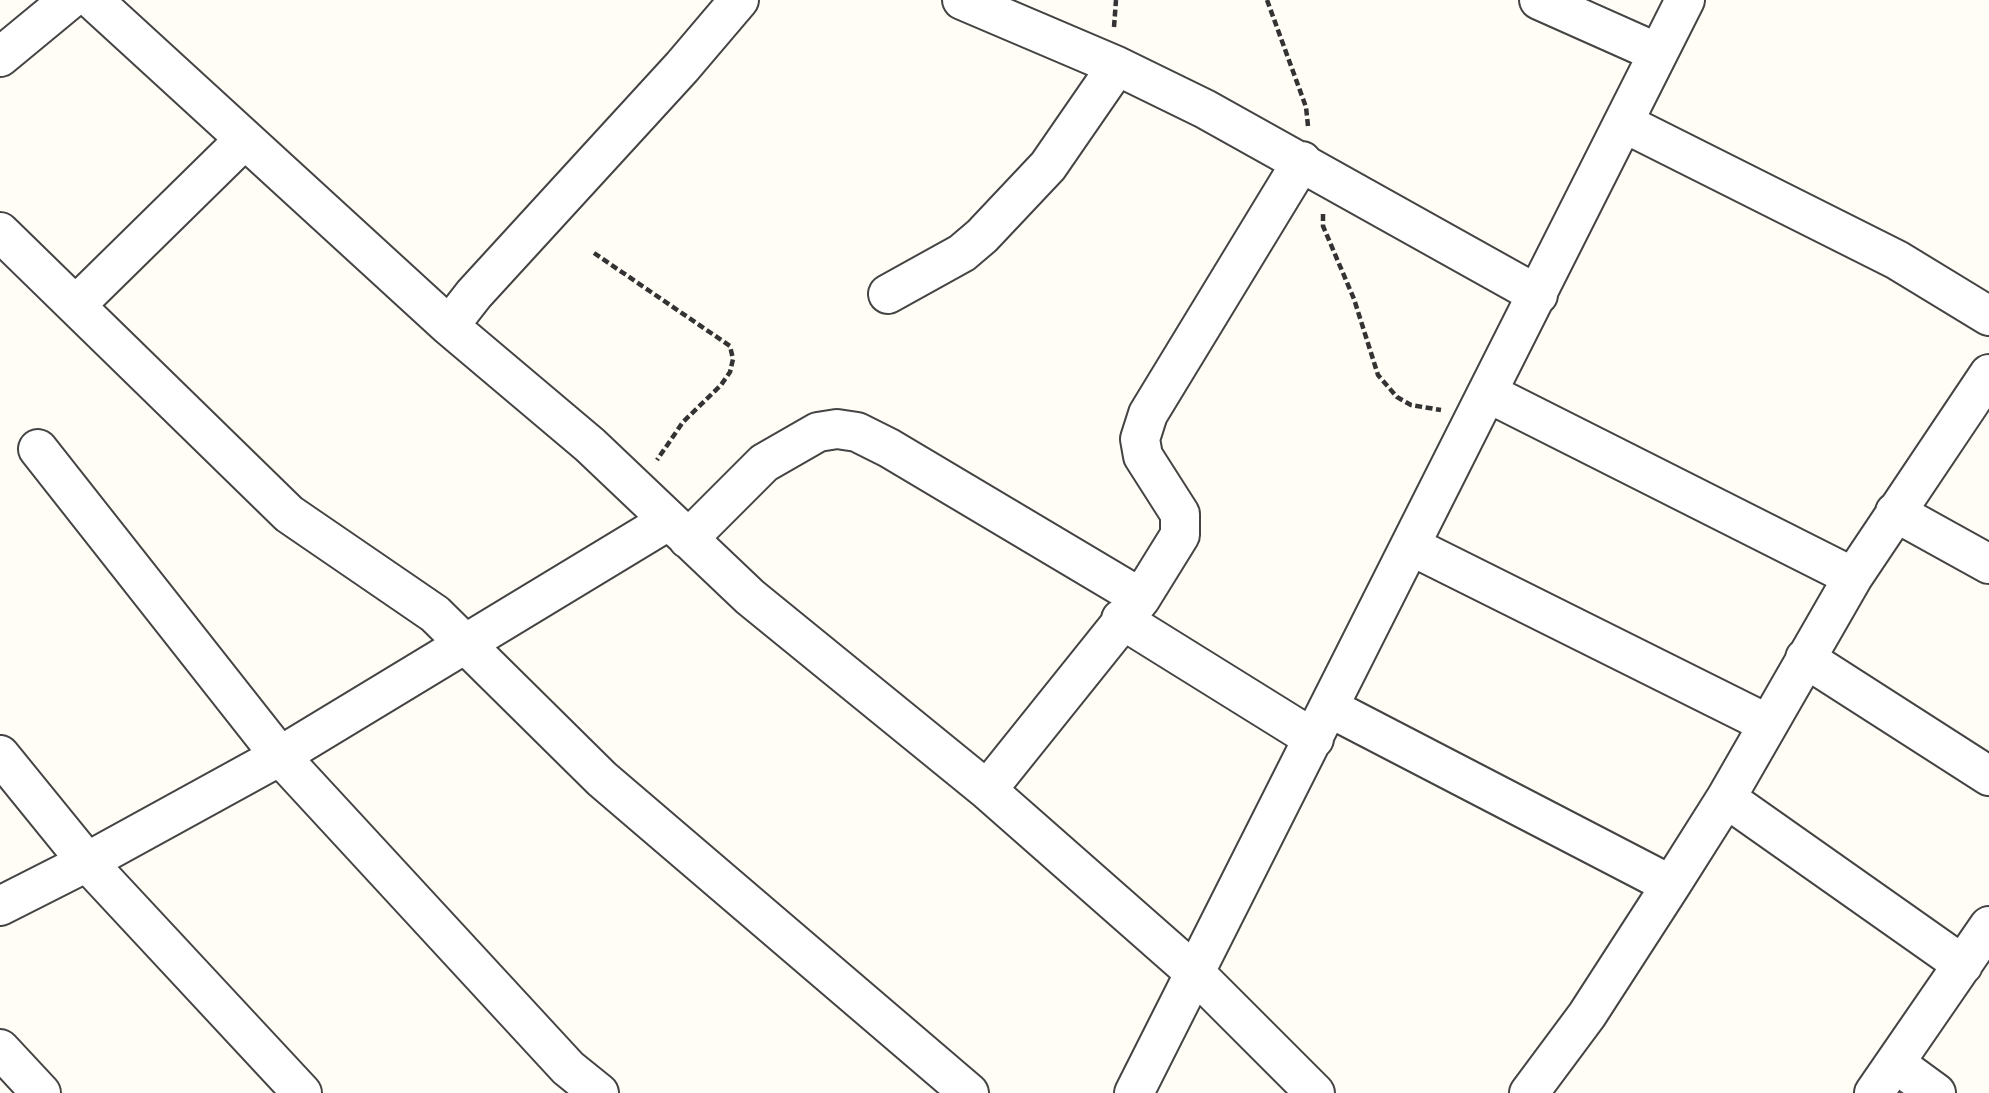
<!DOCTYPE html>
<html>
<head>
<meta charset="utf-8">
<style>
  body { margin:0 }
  canvas { display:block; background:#fffdf5 }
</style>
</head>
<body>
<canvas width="1989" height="1093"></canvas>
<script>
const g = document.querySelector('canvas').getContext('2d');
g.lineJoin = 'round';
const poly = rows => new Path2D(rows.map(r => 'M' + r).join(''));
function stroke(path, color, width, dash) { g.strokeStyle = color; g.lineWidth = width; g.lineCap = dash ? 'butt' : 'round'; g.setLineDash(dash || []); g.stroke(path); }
const path = poly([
  [1267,0,1306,107,1308,126],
  [1114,27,1116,0],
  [1323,214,1323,226,1354,299,1378,375,1397,397,1411,405,1441,410],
  [594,253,730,346,733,359,730,372,721,385,683,422,657,460]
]);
const minor = poly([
  [93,0,449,326,590,445,750,597,987,790,1196,974,1315,1093],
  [962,0,1117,66,1205,109,1538,295],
  [1539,0,1658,53],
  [0,57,69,0],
  [1624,123,1897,260,1989,316],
  [0,232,289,514,435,614,602,779,969,1093],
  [888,294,962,253,982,236,1048,166,1117,66],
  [76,305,243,141],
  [449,326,474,294,682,67,739,0],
  [1488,393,1853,577],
  [38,449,280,756,568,1068,599,1093],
  [1895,512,1989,564],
  [688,539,764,463,818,432,837,429,857,432,889,448,1141,598],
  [1411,546,1768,724],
  [1121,619,1314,739],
  [1805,658,1989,776],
  [1330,708,1671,885],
  [0,755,87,862,302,1093],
  [987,790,1141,598,1180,535,1180,514,1143,456,1140,439,1148,414,1302,161],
  [1726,798,1963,965],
  [0,906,87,862,280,756,668,521],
  [0,1049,41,1093],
  [1895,1063,1936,1093],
  [1134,1093,1685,0],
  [1529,1093,1587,1015,1671,885,1726,798,1853,577,1989,374],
  [1874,1093,1989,926]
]);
stroke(minor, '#444', 42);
stroke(path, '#333', 4.5, [7, 3.5]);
stroke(minor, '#fff', 38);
</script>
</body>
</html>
